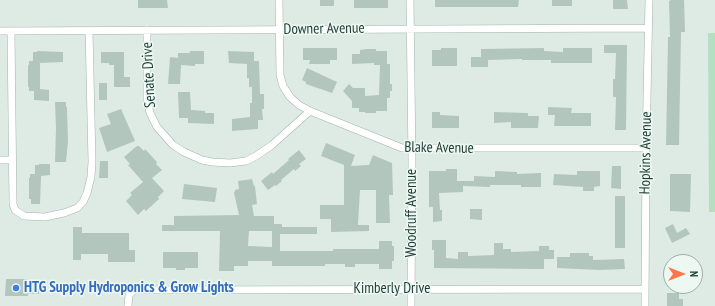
<!DOCTYPE html>
<html>
<head>
<meta charset="utf-8">
<style>
  body { margin:0 }
  #map { position:relative; width:715px; height:306px; overflow:hidden; background:#deebe5; font-family:"PT Sans Narrow",sans-serif }
  canvas { display:block }
  .north { position:absolute; left:663px; top:254px; width:40px; height:40px; box-sizing:border-box; background:#eef8f3; border:1px solid #9bada7; border-radius:50%; rotate:90deg; font-size:11px; font-weight:700; line-height:16px; text-align:center; color:#1e3c35 }
  .north::after { content:''; display:block; margin:auto; width:14px; height:18px; background:#ff7748; clip-path:polygon(50% 0,100% 100%,50% 72%,0 100%) }
</style>
</head>
<body>
<div id="map">
<canvas width="715" height="306"></canvas>
<div class="north">N</div>
</div>
<script>
const g = document.querySelector('canvas').getContext('2d');
g.lineJoin = 'round';
function fillPath(path, color) { g.fillStyle = color; g.fill(path, 'evenodd'); }
const poly = rows => new Path2D(rows.map(r => 'M' + r).join(''));
function stroke(path, color, width, dash) { g.strokeStyle = color; g.lineWidth = width; g.lineCap = dash ? 'butt' : 'round'; g.setLineDash(dash || []); g.stroke(path); }
function drawText(font, color, halo, rows, align = 'center') {
  g.font = font + ' "PT Sans Narrow",sans-serif'; g.lineWidth = 3; g.setLineDash([]); g.textBaseline = 'middle'; g.strokeStyle = halo; g.fillStyle = color; for (const [text, x, y, turn = 0] of rows) {
    g.save(); g.translate(x, y); g.rotate((+turn || 0) * Math.PI / 180); g.textAlign = isNaN(turn) ? turn : align; if (halo) g.strokeText(text, 0, 0); g.fillText(text, 0, 0); g.restore();
  }
}
const green = poly([
  [708,33,715,33,715,212,709,212]
]);
const building = poly([
  [138,0,167,0,168,8,138,8],
  [320,0,334,0,334,6,320,6],
  [354,0,388,0,388,8,354,8],
  [435,0,519,0,518,7,435,7],
  [552,0,572,0,572,6,552,6],
  [613,0,627,0,628,9,613,9],
  [671,0,684,0,685,32,681,32,679,145,666,145,668,37,670,37,669,1],
  [604,45,627,45,626,130,615,130,616,97,613,97,613,79,615,79,616,53,604,53],
  [303,48,337,48,337,60,330,60,330,64,309,64,310,60,303,60],
  [441,48,457,48,457,66,432,66,432,50,441,50],
  [544,48,544,51,563,52,563,48,592,48,592,63,551,63,551,60,522,60,522,59,488,60,488,67,471,67,471,57,481,57,481,49],
  [366,49,376,49,376,51,387,51,387,64,390,64,390,84,392,84,392,91,390,91,390,98,387,98,387,111,376,111,376,113,365,113,365,112,359,112,359,108,352,108,352,101,343,91,349,84,353,88,365,88,365,96,379,95,380,65,374,65,374,63,352,64,352,54,360,54,360,50],
  [37,51,63,52,63,62,40,63,40,89,49,90,49,101,34,100,34,91,29,91,29,87,28,87,28,65,29,65,29,61,33,61,33,52,37,52],
  [190,51,204,51,204,64,195,64,195,66,181,65,180,84,168,84,170,57,178,58,178,53,190,53],
  [228,51,254,52,254,61,259,61,260,94,264,94,264,109,262,109,263,120,258,120,258,129,232,131,232,119,250,117,250,103,252,103,252,87,249,87,249,78,247,78,247,64,229,63],
  [101,52,124,52,124,77,130,77,130,87,114,87,114,65,109,65,109,63,101,63],
  [307,68,337,82,332,93,306,84,306,82,302,80],
  [99,83,107,83,107,100,99,100],
  [178,92,190,92,191,110,205,111,205,113,214,113,214,124,188,123,188,118,179,118],
  [55,102,66,102,66,107,67,107,68,142,66,162,55,162,56,128],
  [548,107,572,108,571,113,591,113,591,126,554,126,555,115,548,115],
  [121,109,135,141,107,152,99,128,111,124,107,114],
  [432,112,440,112,440,115,459,116,459,128,432,128],
  [494,112,528,113,528,116,539,116,538,128,511,128,511,122,494,123],
  [326,143,355,155,351,166,369,165,373,155,392,163,393,195,389,195,390,223,376,223,376,190,360,190,358,225,369,225,369,231,331,232,331,219,320,219,320,205,344,205,344,165,321,156],
  [137,146,139,146,144,151,145,149,157,162,156,164,162,170,152,178,164,191,158,197,159,199,146,211,144,209,138,215,126,201,132,195,130,193,143,182,128,165,130,164,124,157],
  [299,150,306,159,299,164,301,166,295,171,294,169,281,180,282,181,276,186,275,185,268,190,261,181,272,172,273,174,289,160,288,159],
  [100,161,108,161,108,178,99,178],
  [39,164,50,164,50,175,41,176,40,204,31,204,31,199,29,199,29,178,30,178,30,174,35,174,35,165,39,165],
  [612,166,621,166,621,189,611,188],
  [446,169,457,169,457,181,474,181,474,176,495,177,495,171,517,172,517,174,541,173,541,187,521,187,521,185,490,185,490,187,463,186,463,192,439,193,440,210,442,210,442,221,433,222,433,207,429,207,429,171,446,171],
  [577,171,600,171,600,186,594,187,594,191,583,191,583,187,553,185,554,174,577,175],
  [670,174,691,174,690,212,670,211],
  [252,179,254,186,255,186,257,204,252,205,254,216,274,216,274,224,282,224,282,227,317,227,317,234,280,234,280,251,333,251,333,249,379,249,379,241,392,241,392,246,394,246,394,261,392,261,392,269,379,269,379,264,355,264,355,267,345,267,345,264,325,264,325,266,272,266,272,261,248,261,248,266,234,266,234,271,219,271,220,231,162,231,162,225,174,225,174,216,239,215,234,193,235,190,239,189,238,181],
  [249,231,272,231,272,247,248,246],
  [184,184,217,188,215,202,182,199],
  [615,196,625,196,625,248,615,248],
  [470,209,482,209,482,220,470,219],
  [673,224,677,233,686,228,690,234,672,243,665,228],
  [73,227,82,227,82,233,129,233,129,250,135,250,135,262,108,262,108,254,81,254,81,260,73,260],
  [432,240,446,240,446,258,458,259,458,252,468,252,468,256,494,255,494,243,503,243,503,249,511,249,511,252,539,251,539,246,549,246,549,250,554,250,554,259,544,259,544,269,434,268,434,250,432,250],
  [163,252,198,252,198,268,185,268,185,270,176,270,176,268,163,268],
  [570,253,589,253,589,256,593,256,593,260,624,259,625,269,599,270,557,268,557,257,570,257],
  [6,279,27,279,28,282,39,282,39,294,28,294,28,296,5,296],
  [667,293,679,293,679,299,683,299,683,306,667,306]
]);
const street = poly([
  [279,0,280,75,283,86,290,97,299,105,310,111,402,148,646,148],
  [410,0,412,161,411,306],
  [147,30,147,100,150,113,157,127,173,145,184,152,202,160,212,162,230,163,246,161,256,156,272,145,310,111],
  [0,31,648,28],
  [11,31,13,204,15,210,24,216,45,217,64,213,77,208,83,202,87,193,91,177,92,162,89,31],
  [0,160,12,160],
  [128,306,129,295,134,290,139,290,645,289],
  [645,306,646,148,649,0]
]);
const markers = [
  [16,288,4,"#3f7fe0"]
];
const streetNames = [
  ["Downer Avenue",324,29,-1],
  ["Senate Drive",149,75,-93],
  ["Blake Avenue",439,148,1],
  ["Hopkins Avenue",646,153,-89],
  ["Woodruff Avenue",412,213,-90],
  ["Kimberly Drive",392,289]
];
const shopNames = [
  ["HTG Supply Hydroponics & Grow Lights",24,288]
];
fillPath(green, '#b4dfc0');
fillPath(building, '#b3c6be');
stroke(street, '#a1b3ad', 8);
stroke(street, '#fff', 7);
for (const [x, y, r, color] of markers) { const dot = new Path2D(); dot.arc(x, y, r, 0, 2 * Math.PI); g.fillStyle = color; g.fill(dot); stroke(dot, '#eef8f3', 1.5); }
drawText('15px', '#1e3c35', '#eef8f3', streetNames);
drawText('bold 15px', '#366cbe', '#eef8f3', shopNames, 'left');
</script>
</body>
</html>
